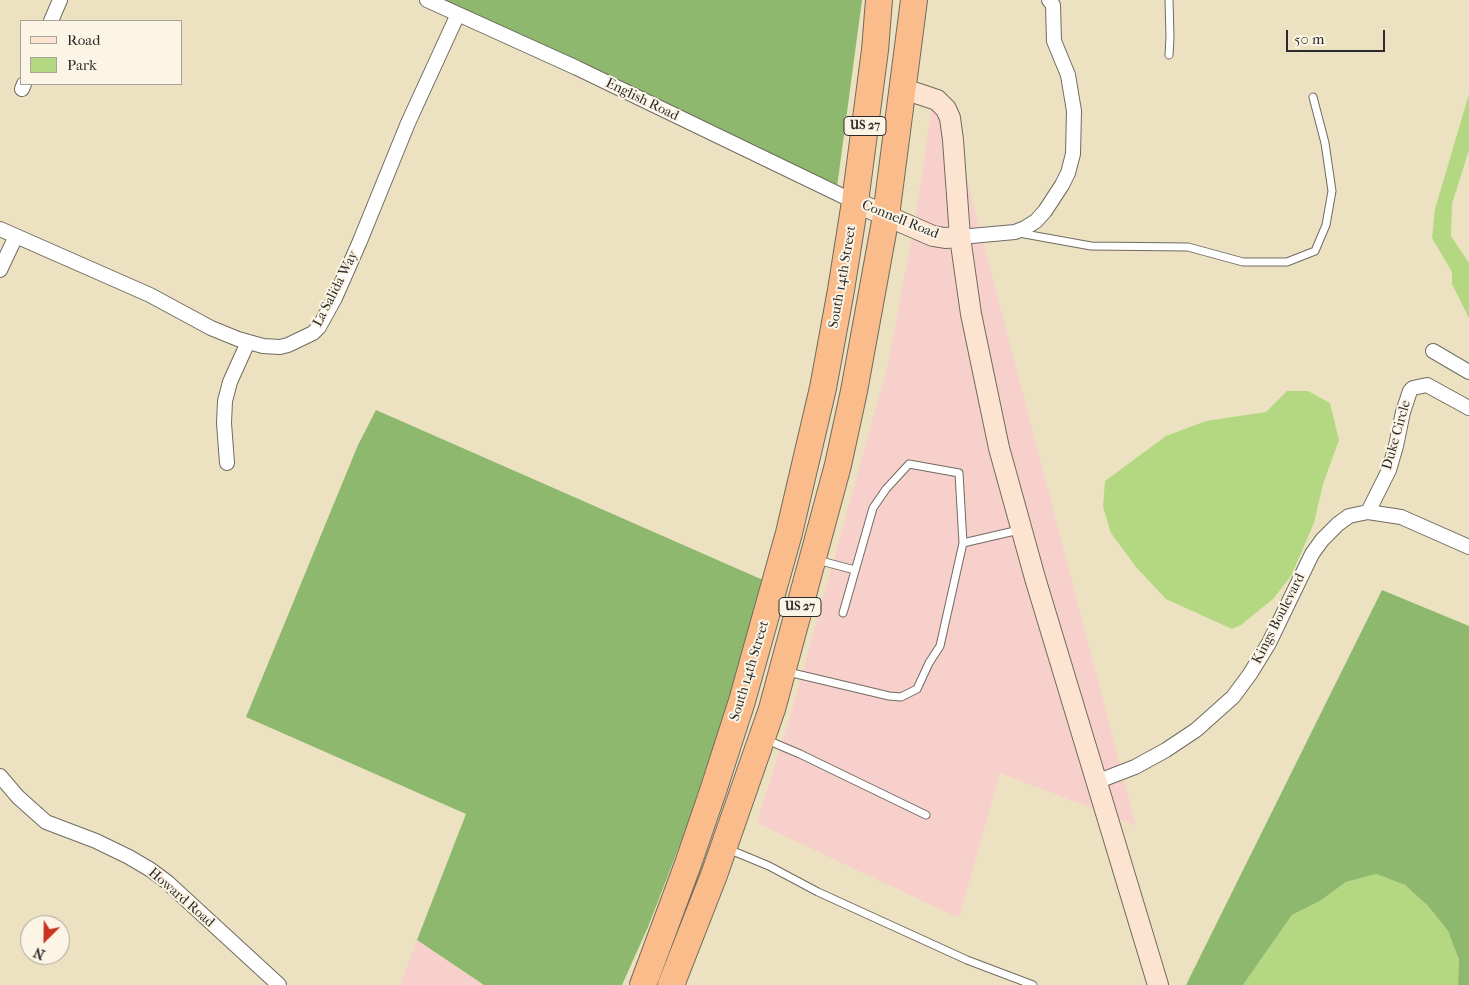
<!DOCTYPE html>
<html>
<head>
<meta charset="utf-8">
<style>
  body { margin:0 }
  #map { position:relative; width:1469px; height:985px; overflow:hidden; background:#ece2c1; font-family:"IM FELL French Canon",serif }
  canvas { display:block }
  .legend { position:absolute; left:20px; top:20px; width:162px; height:65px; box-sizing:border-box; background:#fcf5e5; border:1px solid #a8a49b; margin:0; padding:6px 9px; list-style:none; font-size:15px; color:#2b2b2b }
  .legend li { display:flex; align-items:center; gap:10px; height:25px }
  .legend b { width:25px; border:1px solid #a8a49b }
  .north { position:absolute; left:20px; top:915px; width:50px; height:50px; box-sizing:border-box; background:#fcf5e5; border:1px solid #a8a49b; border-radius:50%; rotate:203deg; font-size:14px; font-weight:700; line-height:20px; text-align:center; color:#2b2b2b }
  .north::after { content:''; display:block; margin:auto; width:18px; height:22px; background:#c8321e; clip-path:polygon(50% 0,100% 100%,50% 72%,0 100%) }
  .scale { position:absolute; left:1286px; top:30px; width:99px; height:22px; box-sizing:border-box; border:2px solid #2b2b2b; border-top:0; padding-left:6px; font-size:15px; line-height:18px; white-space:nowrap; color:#2b2b2b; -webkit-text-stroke:4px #fcf5e5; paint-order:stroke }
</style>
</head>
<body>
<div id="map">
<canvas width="1469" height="985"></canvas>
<ul class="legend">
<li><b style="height:6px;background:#fde4d0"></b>Road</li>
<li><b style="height:14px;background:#b4d881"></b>Park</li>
</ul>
<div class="north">N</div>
<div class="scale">50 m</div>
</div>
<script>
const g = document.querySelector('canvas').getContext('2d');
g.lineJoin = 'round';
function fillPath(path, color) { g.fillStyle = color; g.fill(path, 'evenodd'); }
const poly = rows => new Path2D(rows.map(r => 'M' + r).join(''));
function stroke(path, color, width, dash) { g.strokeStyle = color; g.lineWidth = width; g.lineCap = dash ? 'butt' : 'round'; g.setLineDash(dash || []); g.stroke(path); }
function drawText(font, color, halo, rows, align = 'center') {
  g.font = font + ' "IM FELL French Canon",serif'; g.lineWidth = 4; g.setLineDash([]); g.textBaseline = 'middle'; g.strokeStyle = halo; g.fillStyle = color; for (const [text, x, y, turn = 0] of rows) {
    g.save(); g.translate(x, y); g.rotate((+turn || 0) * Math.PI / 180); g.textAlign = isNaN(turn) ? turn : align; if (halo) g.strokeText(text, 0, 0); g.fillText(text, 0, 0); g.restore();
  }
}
const built = poly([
  [932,106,944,121,953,230,946,231,915,221],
  [961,157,1136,826,1114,817,1006,446,978,312],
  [912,236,954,245,1097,810,1000,773,959,918,757,823,792,710,888,364],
  [417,940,484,985,400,985]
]);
const green = poly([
  [1469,94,1469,150,1452,204,1451,236,1469,263,1469,318,1452,284,1452,272,1432,238,1435,209],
  [1287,391,1308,391,1330,403,1339,440,1323,484,1314,523,1291,576,1273,599,1241,625,1232,629,1166,599,1136,567,1111,533,1103,507,1105,481,1166,436,1206,421,1266,412],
  [1376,874,1405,885,1428,906,1448,931,1459,960,1458,985,1243,985,1292,915,1320,901,1346,882]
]);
const forest = poly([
  [426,0,862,0,837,187],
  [376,410,763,580,738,673,684,834,648,927,622,985,484,985,417,940,466,814,246,717,358,445],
  [1382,590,1469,626,1469,985,1458,985,1459,960,1448,931,1428,906,1405,885,1376,874,1346,882,1320,901,1292,915,1243,985,1186,985]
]);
const lane = poly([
  [1169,0,1170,37,1169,55],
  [1019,233,1091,246,1188,247,1243,262,1287,262,1315,251,1326,225,1332,191,1325,143,1313,97],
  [817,560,855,570],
  [843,613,873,508,886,489,909,464,959,473,963,543],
  [788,672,889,696,901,697,917,689,929,663,940,646,963,543,1019,530],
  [767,740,800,754,926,815],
  [728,849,769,866,818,892,967,960,1033,985]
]);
const street = poly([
  [427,0,577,68,855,202],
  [51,21,60,0],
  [22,89,24,84],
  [0,229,150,295,211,328,238,339,263,346,280,347,288,345,313,333,319,327,335,298,360,241,408,123,458,14],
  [960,237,1015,232,1025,228,1036,221,1045,211,1062,185,1068,173,1073,154,1074,111,1068,75,1054,41,1053,5,1049,0],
  [0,270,16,236],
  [1433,351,1469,372],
  [227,463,224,423,225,401,230,382,248,342],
  [1368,512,1389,470,1396,446,1403,412,1410,391,1413,388,1427,385,1469,408],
  [0,776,18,797,46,822,96,841,129,857,151,870,167,882,279,985],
  [1096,782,1135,767,1166,750,1196,730,1233,697,1250,674,1269,643,1312,554,1322,540,1338,524,1349,516,1368,512,1401,517,1469,547]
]);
const secondary = poly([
  [904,89,937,100,946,109,950,118,953,140,960,237,971,314,999,448,1035,578,1158,985],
  [855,202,933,236,945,238,960,237]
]);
const highway = poly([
  [643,985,688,864,714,788,742,701,789,533,823,388,841,290,855,202,875,50,879,0],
  [671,985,714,875,772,709,838,465,854,391,886,216,914,0]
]);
const shields = [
  [865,126,42],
  [800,607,42]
];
const shieldNames = [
  ["US 27",865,126],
  ["US 27",800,607]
];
const streetNames = [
  ["English Road",642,100,26],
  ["Connell Road",900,220,22],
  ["South 14th Street",843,277,-80],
  ["La Salida Way",336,289,-63],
  ["Duke Circle",1397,435,-74],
  ["Kings Boulevard",1279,619,-63],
  ["South 14th Street",750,671,-73],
  ["Howard Road",181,898,41]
];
fillPath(built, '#f7d0cc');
fillPath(green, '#b4d881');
fillPath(forest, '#8fb86f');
stroke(lane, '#6f6b60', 9);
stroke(street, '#6f6b60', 16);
stroke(secondary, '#6f6b60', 22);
stroke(highway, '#6f6b60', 28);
stroke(lane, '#fff', 7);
stroke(street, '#fff', 14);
stroke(secondary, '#fde4d0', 20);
stroke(highway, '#f9bc8a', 26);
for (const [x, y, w] of shields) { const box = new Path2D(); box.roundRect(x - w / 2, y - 9.5, w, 19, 4); g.fillStyle = '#fcf5e5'; g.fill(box); stroke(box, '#2b2b2b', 1); }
drawText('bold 12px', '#2b2b2b', null, shieldNames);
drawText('14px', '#2b2b2b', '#fcf5e5', streetNames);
</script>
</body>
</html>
